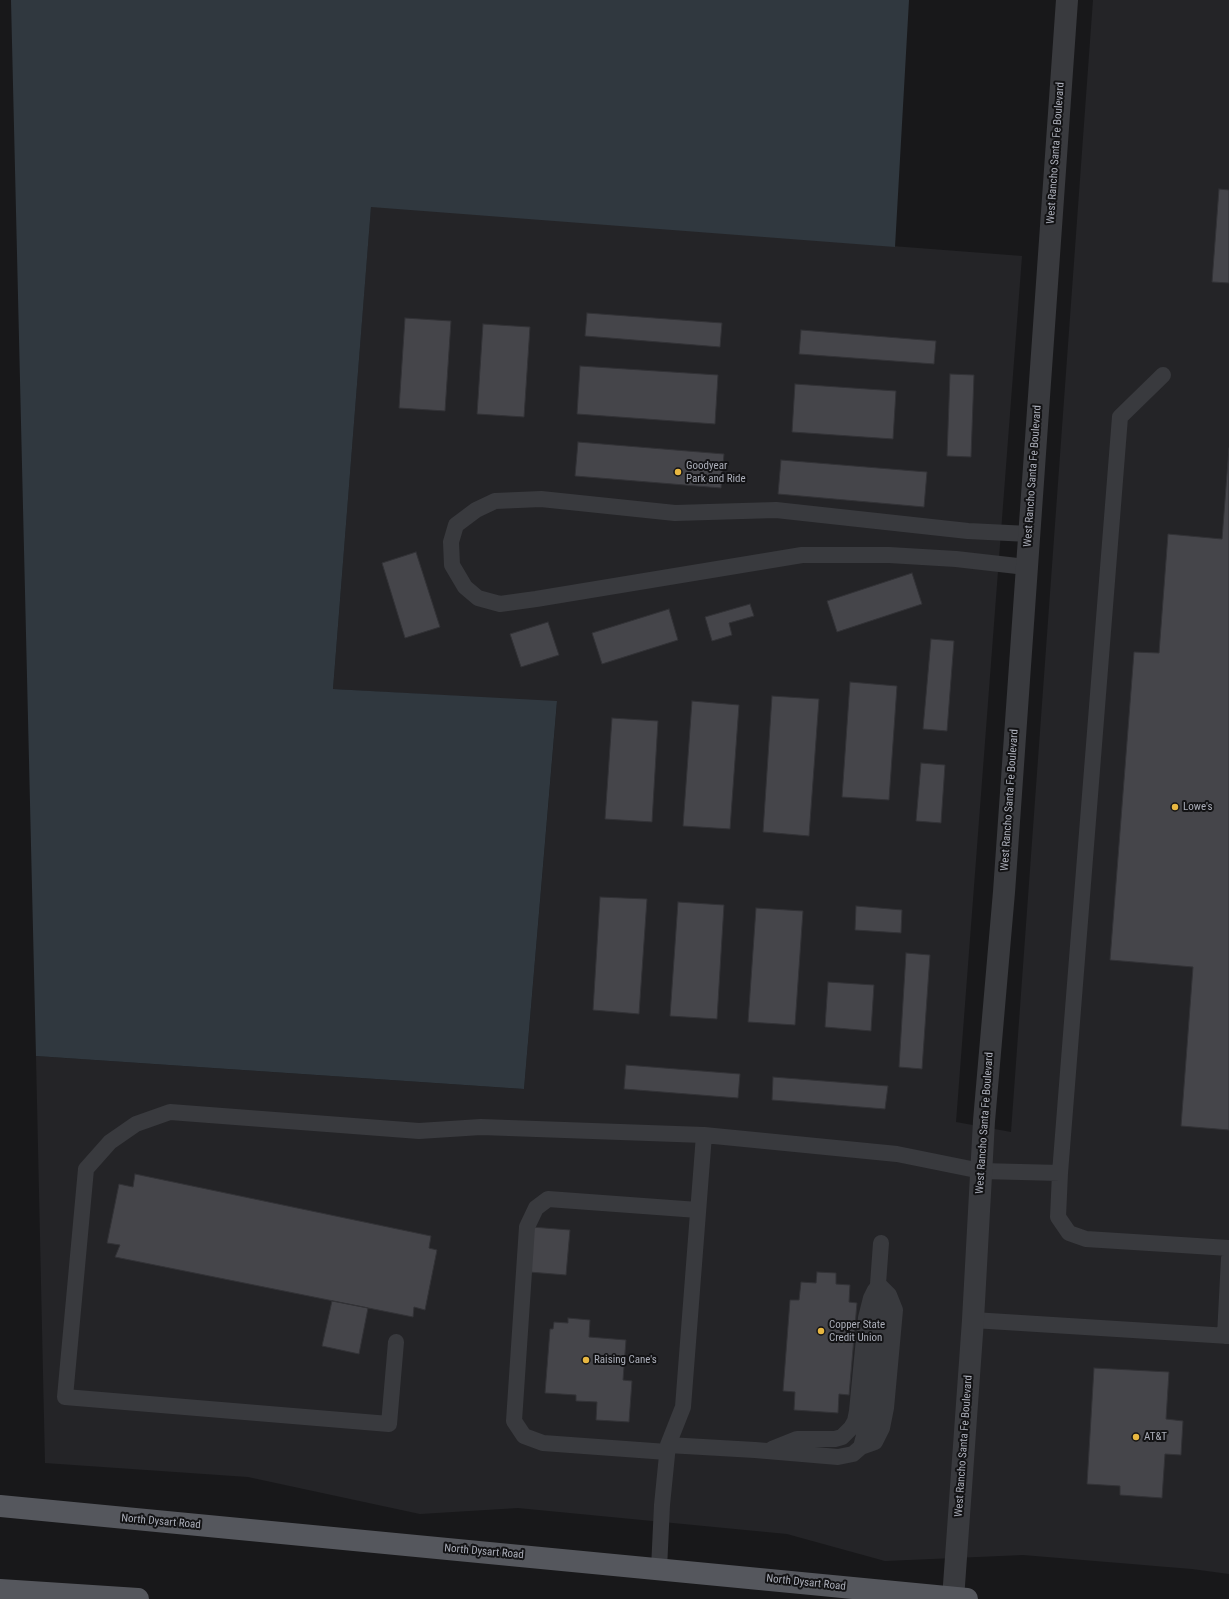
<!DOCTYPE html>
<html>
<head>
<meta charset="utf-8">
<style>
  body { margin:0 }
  canvas { display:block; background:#18181a }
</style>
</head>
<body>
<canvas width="1229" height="1599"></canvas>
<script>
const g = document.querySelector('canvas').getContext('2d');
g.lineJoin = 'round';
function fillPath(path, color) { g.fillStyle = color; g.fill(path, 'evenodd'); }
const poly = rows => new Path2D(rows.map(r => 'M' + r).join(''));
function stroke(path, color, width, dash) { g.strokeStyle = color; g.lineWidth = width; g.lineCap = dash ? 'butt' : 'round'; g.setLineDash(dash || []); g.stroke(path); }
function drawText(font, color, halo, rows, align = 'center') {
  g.font = font + ' "Roboto Condensed",sans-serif'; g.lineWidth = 4; g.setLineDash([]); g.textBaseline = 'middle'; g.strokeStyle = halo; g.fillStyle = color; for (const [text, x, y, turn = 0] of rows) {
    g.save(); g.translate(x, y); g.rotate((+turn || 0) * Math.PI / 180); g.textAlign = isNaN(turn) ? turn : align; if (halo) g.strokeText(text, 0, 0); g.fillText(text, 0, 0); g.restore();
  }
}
const built = poly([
  [1093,0,1229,0,1229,1574,1192,1569,1023,1555,885,1561,787,1534,518,1508,420,1514,248,1477,45,1463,36,1056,524,1089,557,702,333,689,371,206,1022,256,956,1122,1011,1132]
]);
const water = poly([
  [11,0,909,0,895,247,371,207,333,689,557,701,524,1089,36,1056]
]);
const building = poly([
  [1219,189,1229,190,1229,283,1212,282,1219,189],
  [587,313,722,323,720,347,585,336,587,313],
  [405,318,451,321,445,411,399,408,405,318],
  [483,324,530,327,524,417,477,414,483,324],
  [801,330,936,341,934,364,799,354,801,330],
  [580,366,718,375,715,424,577,414,580,366],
  [950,374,974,375,971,457,947,456,950,374],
  [795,384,896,391,893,439,792,432,795,384],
  [578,442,724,454,721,488,575,476,578,442],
  [1229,448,1229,1130,1181,1126,1193,967,1110,960,1134,652,1159,653,1168,534,1222,539,1229,448],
  [781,460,927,472,924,507,778,494,781,460],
  [416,552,440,627,405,638,382,563,416,552],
  [912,573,922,604,837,632,827,601,912,573],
  [750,604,754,616,729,623,732,635,712,641,705,617,750,604],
  [669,609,678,640,602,664,592,633,669,609],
  [548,622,559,655,521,667,510,634,548,622],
  [931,639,954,641,947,731,923,729,931,639],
  [850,682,897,686,889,800,842,797,850,682],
  [772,696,819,699,809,836,763,832,772,696],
  [692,701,739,705,730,829,683,826,692,701],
  [612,718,658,721,652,822,605,819,612,718],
  [921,763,945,765,941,823,916,821,921,763],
  [600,897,647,899,639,1014,593,1010,600,897],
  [678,902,724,905,717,1019,670,1016,678,902],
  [856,906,902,910,901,933,855,930,856,906],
  [756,908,803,911,795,1025,748,1022,756,908],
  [906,953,930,955,922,1069,899,1067,906,953],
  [828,982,874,985,871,1031,825,1027,828,982],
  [626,1065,740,1074,738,1098,624,1089,626,1065],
  [773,1077,888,1086,885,1109,772,1100,773,1077],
  [135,1174,431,1236,429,1248,437,1250,425,1310,414,1307,413,1317,115,1257,120,1245,107,1243,119,1184,133,1187,135,1174],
  [532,1227,570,1230,566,1275,529,1272,532,1227],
  [817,1272,836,1273,836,1284,850,1285,849,1302,857,1303,849,1395,839,1394,838,1413,794,1410,795,1392,783,1391,790,1300,799,1300,801,1282,816,1283,817,1272],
  [332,1301,368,1308,359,1354,322,1346,332,1301],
  [568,1318,590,1320,589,1337,626,1340,623,1380,632,1381,629,1422,596,1420,597,1402,576,1401,576,1395,545,1393,550,1329,553,1329,554,1322,568,1323,568,1318],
  [1094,1368,1169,1372,1166,1419,1183,1421,1181,1455,1165,1454,1162,1498,1120,1495,1120,1486,1087,1484,1094,1368]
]);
const service = poly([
  [1163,375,1120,417,1060,1173,1058,1217,1069,1233,1086,1239,1229,1248],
  [1026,567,956,559,889,555,802,555,536,599,500,604,478,598,465,587,452,565,451,542,456,525,476,510,495,501,541,499,675,513,776,510,968,531,1029,534],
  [973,1320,1229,1336],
  [1225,1336,1229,1258],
  [396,1342,389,1424,65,1397,86,1169,110,1142,136,1124,170,1112,419,1131,481,1127,704,1135,897,1154,981,1171,1060,1173],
  [668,1445,755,1450,838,1457,853,1454,861,1447,870,1413,879,1309,878,1284,881,1243],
  [861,1447,875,1442,882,1428,886,1408,895,1310,889,1295,878,1284],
  [772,1449,797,1439,835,1439,842,1437,851,1428,855,1421,857,1411,866,1318,871,1298,875,1290],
  [667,1452,543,1443,524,1436,514,1421,527,1227,536,1208,548,1199,698,1210],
  [659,1569,662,1505,668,1445,683,1407,704,1135]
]);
const tertiary = poly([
  [953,1599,973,1320,984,1121,1004,892,1067,0]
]);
const primary = poly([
  [0,1506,967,1599],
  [0,1590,138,1599]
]);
const markers = [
  [678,472,4,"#e8b741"],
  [1175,807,4,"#e8b741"],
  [821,1331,4,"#e8b741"],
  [586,1360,4,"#e8b741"],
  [1136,1437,4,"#e8b741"]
];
const streetNames = [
  ["West Rancho Santa Fe Boulevard",1056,153,-86],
  ["West Rancho Santa Fe Boulevard",1033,476,-86],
  ["West Rancho Santa Fe Boulevard",1010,800,-86],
  ["West Rancho Santa Fe Boulevard",985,1123,-86],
  ["West Rancho Santa Fe Boulevard",964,1446,-86],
  ["North Dysart Road",161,1522,5],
  ["North Dysart Road",484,1552,5],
  ["North Dysart Road",806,1583,6]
];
const poiNames = [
  ["Goodyear",686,466],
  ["Park and Ride",686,479],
  ["Lowe's",1183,807],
  ["Copper State",829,1325],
  ["Credit Union",829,1338],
  ["Raising Cane's",594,1360],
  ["AT&T",1144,1437]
];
fillPath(built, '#242427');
fillPath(water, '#30383f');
fillPath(building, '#45454a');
stroke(building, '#323236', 1);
stroke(service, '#393a3e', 16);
stroke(tertiary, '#393a3e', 22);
stroke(primary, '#55575d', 22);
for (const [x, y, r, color] of markers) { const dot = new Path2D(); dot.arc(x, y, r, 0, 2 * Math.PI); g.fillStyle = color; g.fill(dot); stroke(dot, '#131315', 1.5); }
drawText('11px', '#abaeb9', '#131315', streetNames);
drawText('11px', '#abaeb9', '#131315', poiNames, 'left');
</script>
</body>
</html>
